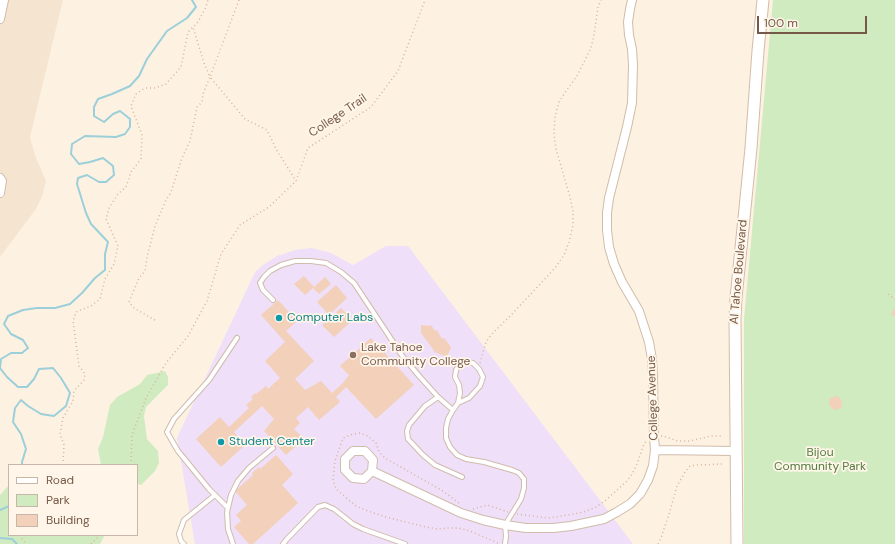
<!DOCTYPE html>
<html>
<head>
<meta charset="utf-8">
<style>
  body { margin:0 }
  #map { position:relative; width:895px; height:544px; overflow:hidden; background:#fdf2e2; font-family:"DM Sans",sans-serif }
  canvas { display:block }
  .legend { position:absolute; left:8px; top:464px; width:130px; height:72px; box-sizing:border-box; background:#fff6e9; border:1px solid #c8b7a9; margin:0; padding:5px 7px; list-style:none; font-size:12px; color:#755848 }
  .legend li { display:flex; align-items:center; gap:8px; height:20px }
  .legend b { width:20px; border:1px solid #c8b7a9 }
  .scale { position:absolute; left:757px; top:16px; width:110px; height:18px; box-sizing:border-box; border:2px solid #755848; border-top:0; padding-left:5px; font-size:12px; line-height:14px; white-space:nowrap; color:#755848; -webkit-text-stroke:3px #fff6e9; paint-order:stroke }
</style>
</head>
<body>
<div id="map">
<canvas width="895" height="544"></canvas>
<ul class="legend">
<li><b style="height:5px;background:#fff"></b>Road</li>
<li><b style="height:11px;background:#d1ebc0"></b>Park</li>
<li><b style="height:11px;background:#f3d0b9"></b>Building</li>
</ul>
<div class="scale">100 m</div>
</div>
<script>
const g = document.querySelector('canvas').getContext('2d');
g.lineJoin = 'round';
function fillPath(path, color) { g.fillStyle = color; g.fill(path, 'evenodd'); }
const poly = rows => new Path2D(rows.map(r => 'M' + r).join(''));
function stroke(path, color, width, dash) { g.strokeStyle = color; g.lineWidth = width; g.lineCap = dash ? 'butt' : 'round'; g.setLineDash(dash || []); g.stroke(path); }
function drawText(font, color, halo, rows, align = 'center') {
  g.font = font + ' "DM Sans",sans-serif'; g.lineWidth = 3.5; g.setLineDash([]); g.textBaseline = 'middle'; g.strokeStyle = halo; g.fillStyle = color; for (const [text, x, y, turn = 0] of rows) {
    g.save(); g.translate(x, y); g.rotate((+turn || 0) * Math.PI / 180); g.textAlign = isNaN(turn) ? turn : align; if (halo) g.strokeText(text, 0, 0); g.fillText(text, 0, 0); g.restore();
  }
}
const residential = poly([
  [0,0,63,0,30,137,35,155,46,181,43,194,36,209,0,257]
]);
const education = poly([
  [386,246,408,246,633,544,195,544,177,438,255,272,263,265,277,256,295,250,312,248,331,253,353,265]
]);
const green = poly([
  [773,0,895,0,895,544,744,544,744,319],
  [165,371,168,377,168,385,146,407,144,416,147,439,158,451,159,463,155,471,141,485,137,484,137,465,101,465,98,449,103,437,110,405,117,397,140,384,147,375],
  [9,485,9,535,105,535,100,544,0,544,0,495]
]);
const stream = poly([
  [22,465,22,462,26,449,21,434,13,422,15,408,21,400,28,406,41,414,54,416,66,406,70,393,61,378,53,368,39,369,34,379,27,387,18,387,7,377,0,368,1,359,11,353,22,353,28,348,23,340,11,334,4,324,8,316,23,310,37,308,55,308,70,304,82,293,95,278,105,270,105,254,108,242,91,224,86,213,77,184,78,178,87,175,99,182,106,182,114,175,113,166,103,158,90,162,79,164,71,154,72,144,85,136,116,137,125,134,130,127,130,119,120,111,113,114,104,122,94,116,94,107,98,99,112,94,130,86,139,76,147,59,167,31,187,18,196,7,192,0],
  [0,510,9,506],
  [0,538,12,539,17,544]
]);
const building = poly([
  [304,276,314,287,305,295,294,284],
  [325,277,331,284,319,294,313,288],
  [336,285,347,298,329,315,317,302],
  [278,300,297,321,286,331,314,361,295,379,305,390,321,381,332,393,343,383,349,375,340,366,371,338,414,385,376,419,346,387,336,397,340,402,319,420,308,407,296,418,300,423,294,429,304,439,286,455,264,431,274,419,262,406,234,432,245,445,221,467,196,439,220,417,229,427,249,408,246,405,253,399,251,397,255,393,256,394,266,386,268,389,280,378,265,361,285,342,261,315],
  [341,308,353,320,334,337,322,325],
  [895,308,895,317,891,314],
  [421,325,429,326,431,325,435,331,437,330,442,339,444,338,451,347,447,357,435,352,421,333],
  [837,396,842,401,841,408,834,410,829,405,830,398],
  [276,455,293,474,282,485,298,503,253,544,249,544,234,527,241,521,236,515,247,505,235,491,253,475,252,473,259,467,260,469]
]);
const path = poly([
  [239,0,210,77,245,119,267,130,276,149,296,181],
  [888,294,895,299],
  [155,320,134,308,129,302,139,278,145,271,147,257,155,226,166,200,171,192,182,158,190,141,197,107,202,102,203,94,210,77,204,63,193,27],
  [480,363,486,342,491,335,513,313,555,268,564,255,569,242,573,225,573,211,570,197,556,149,554,134,555,116,559,102,566,91,577,76,591,48,594,35,598,7,601,0],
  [661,436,663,436,678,441,690,441,711,436,722,436],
  [63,465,64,445,60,434,63,418,73,401,74,391,84,380,85,374,79,366,73,321,76,312,91,306,100,299,105,279,114,264,118,246,106,219,109,208,118,194,126,187,131,172,141,159,142,135,131,106,136,94,145,88,155,88,166,84,181,67,188,32,198,22,206,7,208,0],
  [131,465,132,435,146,398,166,363,188,336,207,301,221,254,240,225,269,207,296,181,308,148,371,107,398,71,425,0],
  [459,503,443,491,385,458,379,452,376,443,368,436,360,433,350,435,343,438,335,461,333,480,336,489,356,506,368,511,386,517,426,527,437,529,448,528,459,528,470,531,500,544],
  [473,509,487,505,508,512],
  [517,514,548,518,562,516,584,512,596,507,606,500,627,481,632,474,637,464,644,444,646,441],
  [20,535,21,538,27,544],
  [91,544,100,535],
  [658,544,661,538,670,511,677,486,685,472,690,466,697,465,722,464]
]);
const lane = poly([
  [273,300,263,290,260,283,264,277,270,271,281,265,295,261,311,261,326,263,341,272,354,283,403,357,420,377,438,397,453,410],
  [438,397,425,406,409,425,407,431,408,439,423,455,435,465,462,477],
  [458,403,460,393,459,385,455,377,456,370,460,364,468,362,473,363,479,369,483,377,480,386,469,398,458,403,453,410,448,419,446,428,446,438,450,447,457,455,466,459,484,462,512,470,519,473,524,479,524,488,521,499,505,525,506,536,505,544],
  [228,508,209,489,178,451,167,432,174,419,209,380,237,338],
  [184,544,181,541,179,534,184,520,215,495],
  [233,544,228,529,227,512,231,495,238,481,249,468,273,448],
  [283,544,287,539,318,507,325,505,334,509,353,524,363,529,405,544]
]);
const street = poly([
  [0,19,4,0],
  [0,178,2,181,0,193],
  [655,450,736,451],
  [372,471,364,479,353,478,345,470,345,459,353,451,365,451,373,460,372,471,461,513,483,520,505,525,526,528,553,528,571,526,604,519,617,512,630,504,640,494,648,480,653,466,655,450,654,437,653,377,652,359,649,342,639,311,622,282,614,264,609,247,607,230,607,213,609,198,627,127,632,103,633,65,632,49,629,35,628,22,630,9,632,0]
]);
const secondary = poly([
  [737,544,735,319,736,298,751,148,758,51,763,0]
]);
const markers = [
  [279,318,4,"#0f9aa8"],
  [353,355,4,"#8d6e63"],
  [221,442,4,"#0f9aa8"]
];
const streetNames = [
  ["College Trail",338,116,-34],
  ["Al Tahoe Boulevard",739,272,-85],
  ["College Avenue",653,398,-92]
];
const cultureNames = [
  ["Computer Labs",287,318],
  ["Student Center",229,442]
];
const educationNames = [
  ["Lake Tahoe",361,348],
  ["Community College",361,362]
];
const parkNames = [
  ["Bijou",820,453],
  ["Community Park",820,467]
];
fillPath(residential, '#f5e4d0');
fillPath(education, '#efdff9');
fillPath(green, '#d1ebc0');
stroke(stream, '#9ccfd9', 2);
fillPath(building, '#f3d0b9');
stroke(lane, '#d0bcab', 6);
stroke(street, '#d0bcab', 10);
stroke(secondary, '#d3bca8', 13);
stroke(path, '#d8b39c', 1.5, [1, 3]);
stroke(lane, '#fff', 4);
stroke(street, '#fff', 8);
stroke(secondary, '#fff', 11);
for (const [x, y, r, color] of markers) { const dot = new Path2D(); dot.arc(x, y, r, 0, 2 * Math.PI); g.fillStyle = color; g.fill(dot); stroke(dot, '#fff6e9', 1.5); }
drawText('12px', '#755848', '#fff6e9', streetNames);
drawText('12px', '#0d838f', '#fff6e9', cultureNames, 'left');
drawText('12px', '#785e54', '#fff6e9', educationNames, 'left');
drawText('12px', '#517b40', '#fff6e9', parkNames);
</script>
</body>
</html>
